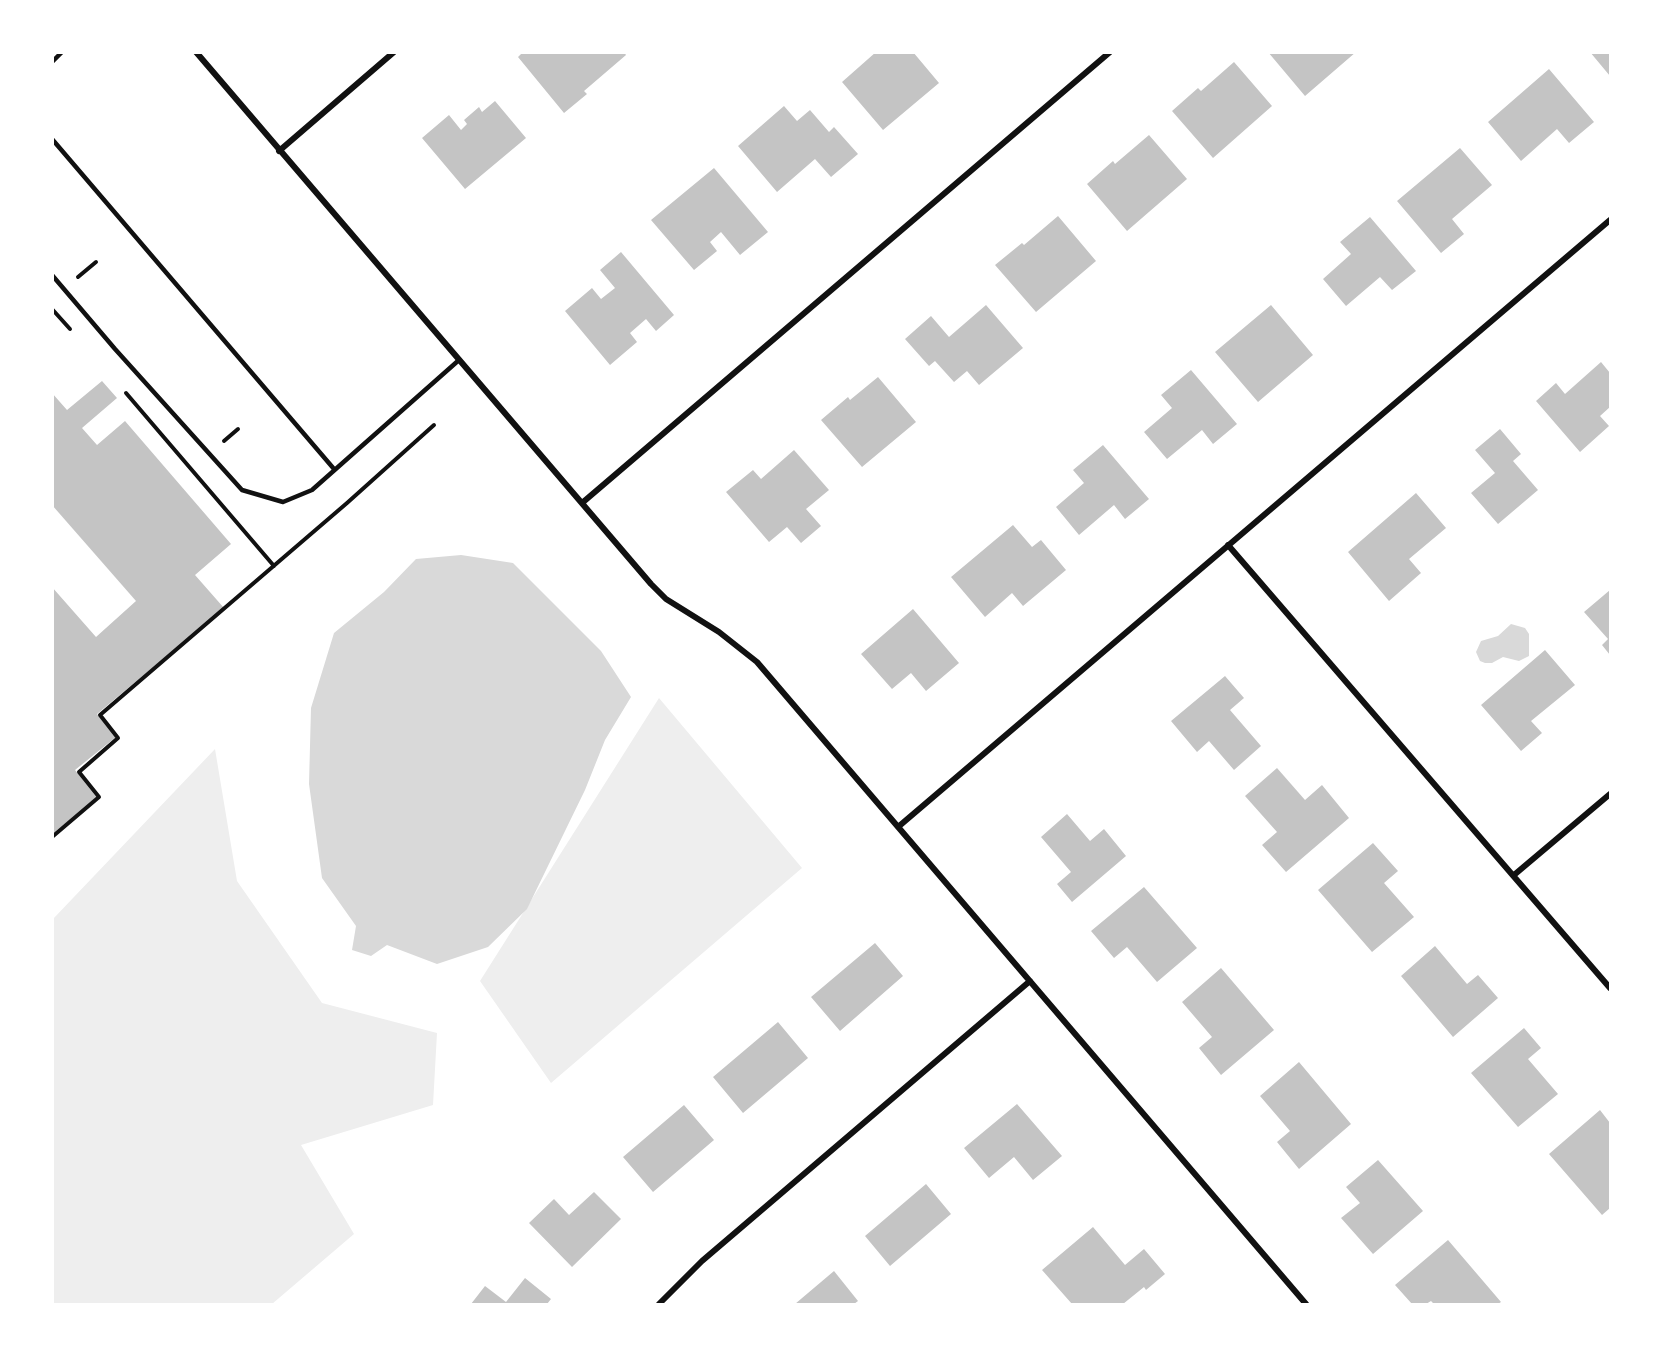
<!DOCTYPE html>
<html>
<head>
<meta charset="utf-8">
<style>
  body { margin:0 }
  #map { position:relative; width:1663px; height:1357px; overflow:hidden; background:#fff; font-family:Figtree,sans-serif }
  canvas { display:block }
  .frame { position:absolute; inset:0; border:54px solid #fff; pointer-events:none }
</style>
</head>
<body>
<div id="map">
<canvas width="1663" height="1357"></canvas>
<div class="frame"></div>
</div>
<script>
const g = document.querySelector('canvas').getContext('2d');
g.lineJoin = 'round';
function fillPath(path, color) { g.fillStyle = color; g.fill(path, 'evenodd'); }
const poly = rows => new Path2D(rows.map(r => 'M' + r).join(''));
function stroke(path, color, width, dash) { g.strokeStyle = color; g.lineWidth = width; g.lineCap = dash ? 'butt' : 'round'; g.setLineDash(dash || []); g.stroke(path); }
const green = poly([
  [659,698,802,868,551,1083,480,981],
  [215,749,237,881,322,1003,437,1033,433,1105,301,1145,354,1234,272,1304,53,1304,53,919]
]);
const water = poly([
  [461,555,513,563,601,651,631,697,605,740,585,790,527,909,488,947,437,964,387,945,371,956,352,950,356,926,322,878,309,784,311,708,334,633,384,592,416,559],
  [1511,624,1525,628,1529,634,1529,656,1519,661,1503,657,1492,663,1485,663,1480,661,1476,652,1481,641,1498,636]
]);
const building = poly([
  [523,52,624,52,626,55,584,91,587,94,564,113,518,57],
  [876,52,913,52,939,83,883,130,842,82],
  [1268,52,1356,52,1305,96],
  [1590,52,1610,52,1610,76],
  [1234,62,1272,106,1213,158,1172,111,1198,88,1201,91],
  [1549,69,1594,122,1569,143,1557,129,1521,161,1488,122],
  [495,101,526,138,465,189,422,138,449,115,461,130,467,124,464,120,479,107,482,112],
  [784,106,797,121,810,110,829,132,834,127,858,154,831,177,815,159,777,192,738,146],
  [1149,135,1187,179,1127,231,1087,184,1113,161,1115,164],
  [1460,148,1492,185,1452,219,1464,234,1441,253,1397,201],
  [714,168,768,232,740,255,721,232,710,242,717,251,694,270,651,220],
  [1058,216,1096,261,1036,312,995,265,1022,243,1024,245],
  [1370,217,1416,271,1392,290,1380,277,1346,306,1323,279,1351,254,1340,242],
  [621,252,674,315,656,331,646,319,630,333,637,342,610,365,565,311,592,288,601,299,615,288,600,270],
  [986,305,1023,348,979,385,967,371,954,382,935,361,929,366,905,339,931,316,949,337],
  [1271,305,1313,355,1258,402,1215,352],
  [1601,362,1610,373,1610,407,1600,416,1609,426,1580,452,1536,401,1556,383,1565,394],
  [1191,370,1237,424,1213,444,1202,430,1167,459,1144,432,1172,408,1161,395],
  [878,377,916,422,862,467,821,420,848,397,850,400],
  [102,381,117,398,82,428,97,445,125,421,231,544,195,575,224,608,97,714,116,737,75,770,97,798,52,834,52,587,96,637,136,601,52,505,52,393,67,410],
  [1500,429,1521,454,1513,461,1538,490,1498,524,1471,493,1495,473,1475,450],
  [1103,445,1149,499,1125,519,1114,505,1079,535,1056,507,1084,483,1073,470],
  [794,450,829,490,806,509,821,526,801,543,787,527,769,542,726,492,753,470,761,479],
  [1416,493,1446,528,1409,559,1421,573,1389,601,1348,552],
  [1013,525,1032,547,1041,540,1066,570,1023,606,1012,593,985,617,951,577],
  [1610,590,1610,655,1602,645,1608,639,1584,612],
  [913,609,959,663,926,691,911,673,892,689,861,654],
  [1545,650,1575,685,1531,721,1542,733,1521,751,1481,705],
  [1225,676,1244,698,1230,710,1261,746,1234,770,1209,741,1197,752,1171,721],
  [1277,768,1305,800,1322,785,1349,818,1286,872,1262,845,1277,832,1245,796],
  [1067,814,1090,841,1104,829,1126,856,1072,902,1057,884,1071,872,1041,837],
  [1373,843,1398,871,1384,883,1414,917,1372,952,1318,890],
  [1144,887,1197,948,1157,982,1127,947,1114,958,1091,931],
  [875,943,903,976,840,1031,811,997],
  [1435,946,1467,984,1478,975,1498,998,1453,1037,1401,976],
  [1221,968,1274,1030,1221,1075,1199,1048,1212,1037,1182,1002],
  [778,1022,808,1058,743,1113,713,1077],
  [1524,1028,1541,1048,1528,1059,1558,1094,1518,1127,1471,1073],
  [1299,1062,1351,1124,1299,1169,1277,1142,1290,1131,1260,1096],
  [1017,1104,1062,1156,1033,1180,1014,1157,989,1178,964,1148],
  [684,1105,714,1140,653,1192,623,1157],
  [1600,1110,1610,1123,1610,1208,1602,1215,1549,1154],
  [1378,1160,1423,1211,1373,1254,1341,1218,1360,1203,1346,1187],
  [926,1184,951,1214,890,1266,865,1236],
  [594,1192,621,1219,572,1267,529,1223,554,1199,569,1215],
  [1093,1227,1125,1265,1144,1249,1165,1274,1146,1290,1144,1287,1123,1304,1072,1304,1042,1270],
  [1448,1240,1501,1302,1498,1304,1434,1304,1431,1301,1426,1304,1412,1304,1395,1285],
  [834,1271,858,1301,854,1304,795,1304],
  [525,1278,551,1299,547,1304,471,1304,485,1286,506,1302]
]);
const path = poly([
  [78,277,96,262],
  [52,309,70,329],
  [126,393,274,566],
  [224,441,238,429],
  [52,837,99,797,79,772,118,738,100,715,347,503,434,425]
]);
const service = poly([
  [52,62,62,52],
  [52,139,334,469],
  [52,275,115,349,242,490,283,502,312,490,459,360]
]);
const minor = poly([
  [196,52,651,584,666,599,719,632,757,662,1306,1304],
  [279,151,394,52],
  [582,503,1110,52],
  [1228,545,1610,988],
  [898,827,1610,220],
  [1514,875,1610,794],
  [659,1304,702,1261,1030,981]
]);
fillPath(green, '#eee');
fillPath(water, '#d9d9d9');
fillPath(building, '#c4c4c4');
stroke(path, '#111', 4);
stroke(service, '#111', 4.5);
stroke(minor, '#111', 6);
</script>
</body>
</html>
